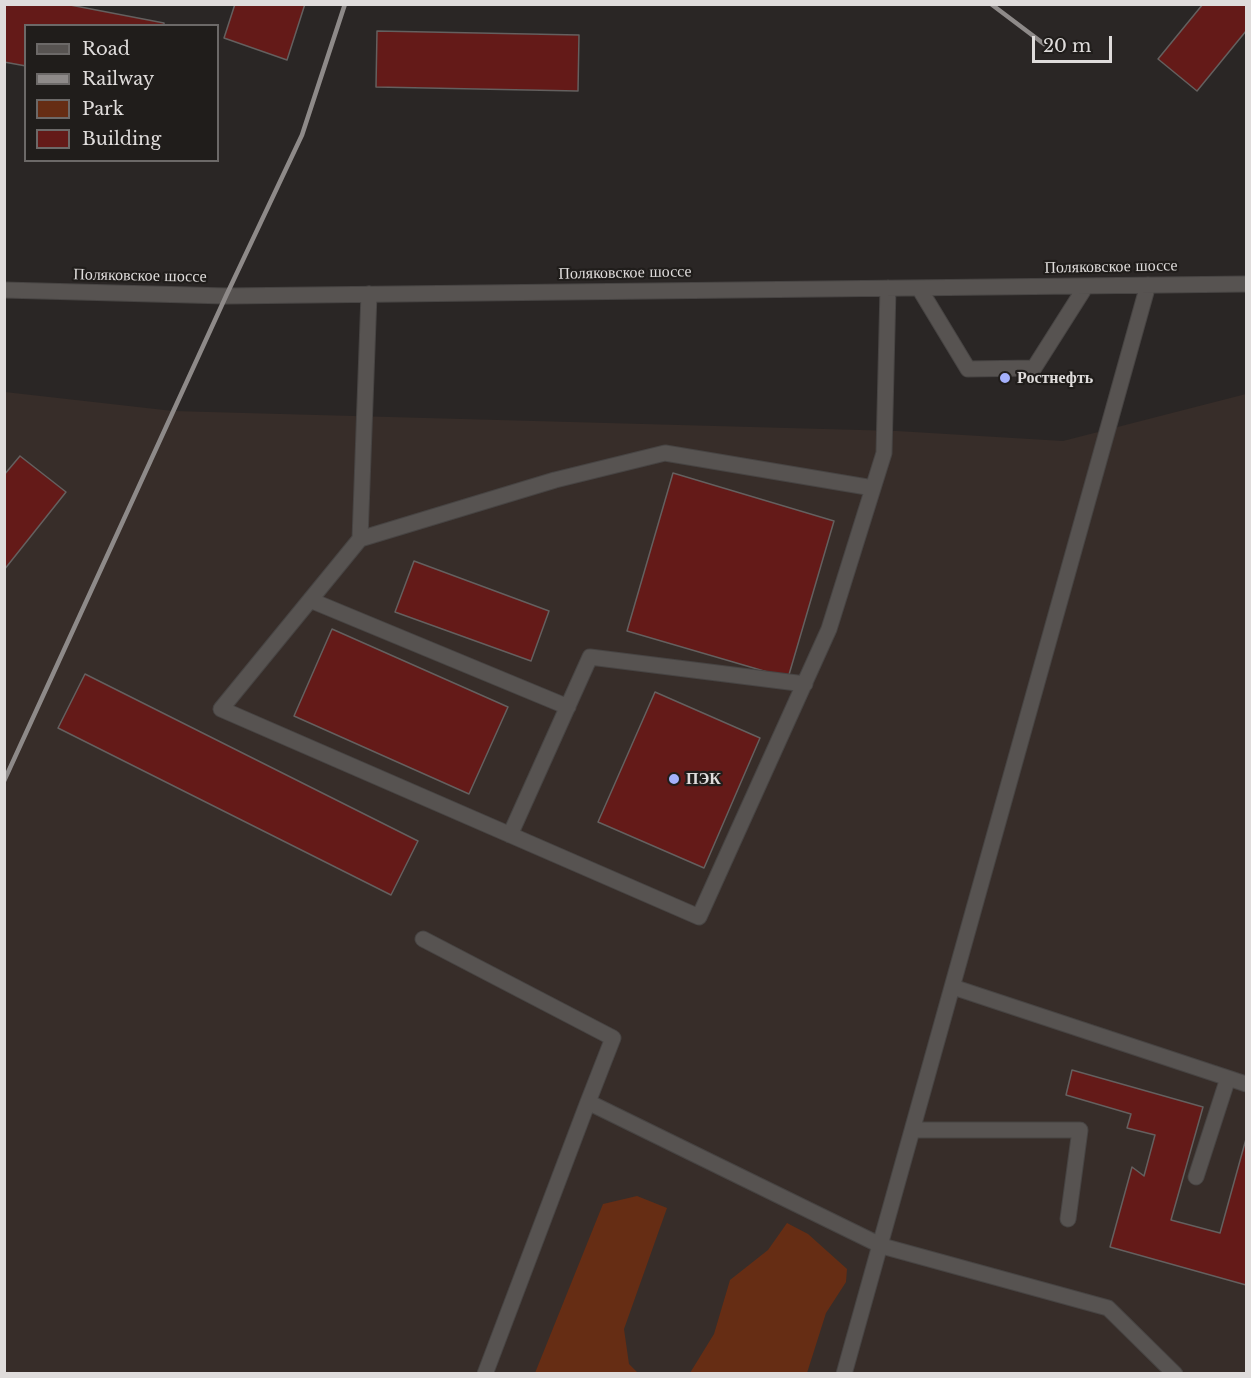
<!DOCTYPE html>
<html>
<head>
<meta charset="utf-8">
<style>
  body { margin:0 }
  #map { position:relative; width:1251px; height:1378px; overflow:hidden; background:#2a2625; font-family:"Libre Baskerville",serif }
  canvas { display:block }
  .frame { position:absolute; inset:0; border:6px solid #dfdcdb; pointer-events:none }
  .legend { position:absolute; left:24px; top:24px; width:195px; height:138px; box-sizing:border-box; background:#201d1b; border:2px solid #6c6968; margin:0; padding:8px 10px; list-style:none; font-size:18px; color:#dfdcdb }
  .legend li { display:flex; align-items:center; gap:12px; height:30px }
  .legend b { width:30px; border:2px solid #6c6968 }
  .scale { position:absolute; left:1032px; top:36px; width:80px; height:27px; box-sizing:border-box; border:3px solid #dfdcdb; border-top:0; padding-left:8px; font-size:18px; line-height:21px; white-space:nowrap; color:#dfdcdb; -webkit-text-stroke:4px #201d1b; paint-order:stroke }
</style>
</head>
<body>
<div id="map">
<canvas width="1251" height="1378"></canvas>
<div class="frame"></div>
<ul class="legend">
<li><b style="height:8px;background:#575351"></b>Road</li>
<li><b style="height:8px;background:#8e8a89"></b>Railway</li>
<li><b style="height:16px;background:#662d14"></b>Park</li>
<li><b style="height:16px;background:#641a18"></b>Building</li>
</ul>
<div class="scale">20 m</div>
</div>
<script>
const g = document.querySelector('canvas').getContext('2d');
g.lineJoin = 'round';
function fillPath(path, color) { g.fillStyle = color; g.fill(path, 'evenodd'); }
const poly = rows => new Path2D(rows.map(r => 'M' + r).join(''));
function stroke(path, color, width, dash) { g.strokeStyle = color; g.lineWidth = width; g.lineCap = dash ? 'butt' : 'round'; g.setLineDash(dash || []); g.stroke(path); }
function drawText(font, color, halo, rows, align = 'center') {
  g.font = font + ' "Libre Baskerville",serif'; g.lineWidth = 4.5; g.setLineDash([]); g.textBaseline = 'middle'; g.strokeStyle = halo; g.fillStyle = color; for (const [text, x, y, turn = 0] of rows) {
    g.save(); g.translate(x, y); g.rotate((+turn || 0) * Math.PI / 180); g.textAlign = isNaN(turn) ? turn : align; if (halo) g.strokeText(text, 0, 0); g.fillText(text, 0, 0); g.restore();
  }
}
const built = poly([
  [5,392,173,411,897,431,1063,441,1246,394,1246,1373,5,1374]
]);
const green = poly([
  [637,1196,667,1208,624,1329,629,1364,638,1373,535,1373,603,1204],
  [787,1223,808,1234,847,1269,846,1282,826,1313,807,1373,690,1373,714,1334,730,1280,768,1250]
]);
const building = poly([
  [4,4,65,4,164,23,164,26,26,26,26,66,4,62,4,4],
  [235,4,305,4,287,60,224,38,235,4],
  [1203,4,1246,4,1246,31,1197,91,1158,59,1203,4],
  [377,31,579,35,578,91,376,87,377,31],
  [20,456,66,492,4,570,4,475,20,456],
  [673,473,834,521,788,678,627,631,673,473],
  [414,561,549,611,531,661,395,612,414,561],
  [332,629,508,707,469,794,294,716,332,629],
  [85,674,418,841,391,895,58,728,85,674],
  [655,692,760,738,704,868,598,822,655,692],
  [1072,1070,1203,1107,1171,1220,1220,1233,1246,1139,1246,1285,1110,1247,1132,1167,1144,1176,1155,1135,1127,1128,1131,1114,1066,1095,1072,1070]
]);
const minor = poly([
  [919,288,968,369,1034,368,1086,286],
  [4,290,226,296,1246,284],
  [369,294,360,539,221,709,699,917,829,629,884,453,888,288],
  [360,539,555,480,665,453,873,488],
  [310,600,568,707],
  [510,835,590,657,805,684],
  [423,939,613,1038,588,1102,882,1246,1108,1308,1175,1374],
  [953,987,1228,1078,1196,1177],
  [1228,1078,1246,1084],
  [914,1130,1080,1130,1068,1219],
  [485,1374,588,1102],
  [844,1374,1148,285]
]);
const rail = poly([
  [991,4,1044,44],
  [4,781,226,296,302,135,345,4]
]);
const markers = [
  [1005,378,6,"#a5b1fc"],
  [674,779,6,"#a5b1fc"]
];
const streetNames = [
  ["Поляковское шоссе",1111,267,-1],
  ["Поляковское шоссе",625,273,-1],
  ["Поляковское шоссе",140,276,1]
];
const poiNames = [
  ["Ростнефть",1017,378],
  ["ПЭК",686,779]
];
fillPath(built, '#372d29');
fillPath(green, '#662d14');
fillPath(building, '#641a18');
stroke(building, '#64605f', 1.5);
stroke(minor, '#474443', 17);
stroke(minor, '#575351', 15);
stroke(rail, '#8e8a89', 4.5);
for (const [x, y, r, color] of markers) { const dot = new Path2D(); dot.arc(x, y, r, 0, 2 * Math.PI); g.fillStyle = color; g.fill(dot); stroke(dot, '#201d1b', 2); }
drawText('16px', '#dfdcdb', '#201d1b', streetNames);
drawText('bold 16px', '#dfdcdb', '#201d1b', poiNames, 'left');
</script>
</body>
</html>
